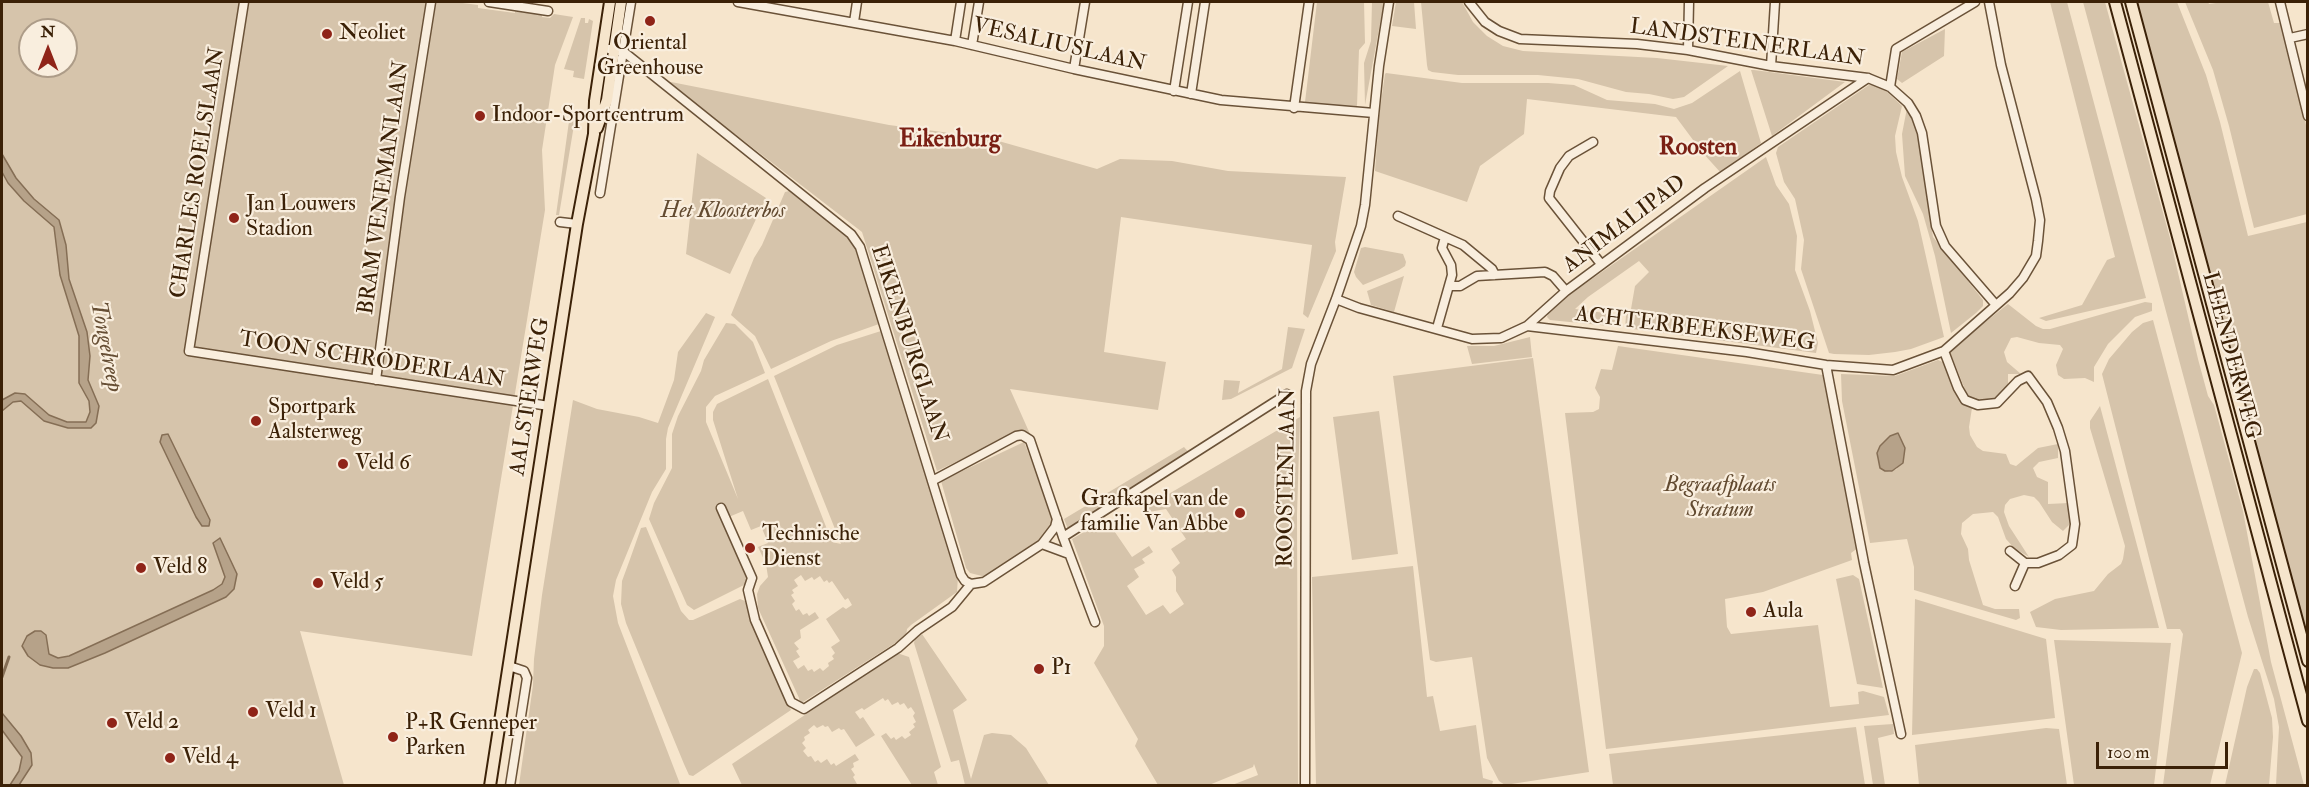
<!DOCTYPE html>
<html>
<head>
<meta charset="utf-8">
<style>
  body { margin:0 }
  #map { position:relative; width:2309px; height:787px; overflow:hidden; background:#f6e5cc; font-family:"IM FELL Double Pica",serif }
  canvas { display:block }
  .frame { position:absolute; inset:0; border:3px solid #3b2107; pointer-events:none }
  .north { position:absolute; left:18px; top:18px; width:60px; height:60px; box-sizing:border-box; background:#f9eede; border:2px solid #ad9c88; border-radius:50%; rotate:0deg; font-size:16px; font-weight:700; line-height:24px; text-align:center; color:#3b2107 }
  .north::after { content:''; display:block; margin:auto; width:21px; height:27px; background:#8f2418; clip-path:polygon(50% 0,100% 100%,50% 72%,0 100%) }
  .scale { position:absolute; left:2096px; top:742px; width:132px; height:27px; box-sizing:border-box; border:3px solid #3b2107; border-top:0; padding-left:8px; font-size:18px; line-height:21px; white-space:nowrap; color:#3b2107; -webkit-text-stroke:4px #f9eede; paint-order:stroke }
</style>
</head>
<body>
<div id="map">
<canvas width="2309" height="787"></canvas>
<div class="frame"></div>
<div class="north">N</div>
<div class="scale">100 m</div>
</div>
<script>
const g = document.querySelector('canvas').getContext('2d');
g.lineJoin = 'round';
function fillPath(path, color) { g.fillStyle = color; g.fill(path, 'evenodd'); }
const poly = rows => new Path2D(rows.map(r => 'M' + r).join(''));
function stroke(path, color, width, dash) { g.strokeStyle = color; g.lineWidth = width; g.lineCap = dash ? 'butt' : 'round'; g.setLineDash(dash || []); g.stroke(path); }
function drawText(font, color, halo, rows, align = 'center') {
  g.font = font + ' "IM FELL Double Pica",serif'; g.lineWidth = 4.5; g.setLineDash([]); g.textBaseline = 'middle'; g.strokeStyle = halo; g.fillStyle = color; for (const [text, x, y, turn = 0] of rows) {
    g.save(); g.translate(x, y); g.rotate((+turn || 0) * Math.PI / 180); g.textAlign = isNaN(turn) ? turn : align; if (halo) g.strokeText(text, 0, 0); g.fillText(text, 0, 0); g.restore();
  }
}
const green = poly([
  [2,2,455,2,478,5,478,8,515,13,515,11,542,15,542,17,550,18,554,14,573,17,555,65,542,150,545,210,472,656,300,631,344,785,2,786],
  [30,30,66,30,66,66,30,66],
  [1317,2,1364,2,1365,43,1359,50,1357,106,1326,105,1305,102],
  [1372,2,1384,2,1365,105,1364,63,1371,41],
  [1396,2,1414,2,1416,29,1392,26],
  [1421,2,1462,2,1473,22,1487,36,1503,46,1523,51,1657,58,1728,66,1684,97,1673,99,1649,94,1626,92,1578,79,1538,75,1458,75,1432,72,1428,70,1427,65],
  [2050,2,2067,2,2146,298,2046,321,2039,318,2082,305,2107,260,2115,257],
  [2083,2,2105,2,2170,238,2198,359,2208,396,2214,405,2243,511,2271,662,2304,785,2276,785,2279,727,2274,699,2248,617],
  [2136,2,2177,2,2206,75,2220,122,2248,236,2307,222,2307,634],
  [2185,2,2208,2,2209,4,2223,2,2268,2,2274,23,2282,23,2296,77,2306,125,2307,214,2254,228,2229,126,2213,70],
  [581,18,585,18,585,23,588,23,589,19,593,21,584,79,573,77,574,71,564,69],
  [1945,29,1944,56,1902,83,1897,79,1902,52],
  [1751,70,1754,70,1845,82,1772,136],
  [1740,71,1761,143,1721,173,1702,152,1676,117,1527,99,1524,134,1480,166,1467,202,1375,171,1379,116,1385,74,1386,73,1462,83,1548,83,1574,85,1607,100,1655,104,1674,109,1692,103],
  [666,81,889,125,988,138,1097,169,1120,159,1172,161,1228,171,1346,177,1335,242,1336,251,1308,318,1303,314,1312,245,1121,217,1104,352,1166,362,1158,410,1010,389,1030,434,1024,432,1004,439,937,471,862,232],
  [1869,85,1876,85,1885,90,1902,106,1895,136,1896,152,1902,177,1918,221,1944,337,1911,349,1895,352,1869,355,1834,354,1829,353,1801,269,1804,240,1795,199,1784,182,1776,153,1778,147],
  [1907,108,1917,132,1933,237,1983,300,1983,306,1976,313,1951,333,1935,256,1923,214,1905,176,1902,134],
  [570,114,575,119,559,215,556,215],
  [697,153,766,198,730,274,686,254],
  [1766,157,1776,185,1789,204,1797,236,1795,270,1810,311,1818,343,1816,353,1625,328,1626,316,1631,309,1635,286,1649,272,1639,261,1588,297,1575,309,1620,315,1619,327,1550,320,1547,317,1549,309],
  [789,191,852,240,857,250,879,324,831,341,771,369,755,336,731,315,754,258,762,245,785,192],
  [1365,247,1403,254,1406,262,1405,266,1399,270,1363,285,1356,277,1354,272,1361,248],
  [1404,276,1394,312,1371,305,1367,291],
  [2145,302,2152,303,2152,311,2135,317,2108,344,2094,367,2094,382,2085,378,2064,379,2058,375,2056,365,2063,349,2060,345,2039,343,2017,337,2011,338,2004,352,2007,362,2021,374,2008,374,2008,384,1997,399,1980,403,1968,397,1950,352,1950,350,2008,304,2036,326,2043,329,2050,329],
  [706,313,715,317,668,428,666,439,666,469,652,492,616,580,613,596,618,623,680,784,678,786,519,785,533,685,534,659,542,595,573,400,597,409,639,417,658,423,674,380,678,352],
  [2153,320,2242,653,2210,785,2163,785,2183,634,2180,629,2167,629,2102,374,2109,359,2132,332,2143,323],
  [726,323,735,324,753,342,765,373,715,396,706,407,706,422,738,499,713,420,713,412,717,404,768,379,832,542,841,544,774,376,837,345,881,331,958,576,957,592,911,625,907,629,906,636,800,704,799,698,758,608,757,594,760,586,768,577,766,564,758,547,768,543,761,526,751,530,743,511,724,519,748,578,746,584,694,610,687,605,649,519,654,503,672,468,672,434,678,416,701,371,704,360],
  [801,575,805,581,812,577,814,580,820,576,824,582,827,580,829,583,832,581,845,600,848,598,852,605,846,609,843,607,826,619,840,641,831,647,835,653,832,656,834,659,828,663,829,666,823,671,820,668,814,672,812,669,808,671,804,665,798,669,793,661,800,657,796,651,799,649,794,643,801,638,800,630,819,618,815,612,809,616,807,613,803,615,799,609,796,611,792,604,795,601,791,595,794,593,792,590,798,586,794,580],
  [1288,327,1305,329,1292,368,1231,399,1222,400,1224,380,1240,381,1238,393,1282,369],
  [1530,337,1532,357,1472,364,1467,346,1494,346],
  [1618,346,1823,375,1858,548,1851,553,1852,560,1763,592,1725,599,1727,627,1731,634,1818,625,1830,707,1859,704,1858,692,1863,691,1884,697,1889,715,1606,749,1565,413,1593,412,1599,409,1600,397,1595,388,1600,372,1601,369,1612,370],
  [1533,358,1589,772,1505,785,1499,781,1487,758,1472,657,1436,662,1430,660,1393,376],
  [1938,360,1943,362,1959,399,1972,408,1969,427,1970,435,1977,447,1983,451,2006,454,2010,464,2016,466,2038,448,2058,444,2058,458,2039,462,2033,468,2037,477,2048,482,2048,504,2069,503,2071,523,2063,531,2052,522,2039,502,2034,497,2024,495,2010,499,2005,505,2004,512,2009,526,2029,557,2014,548,2006,539,1998,517,1993,512,1973,514,1962,523,1961,534,1968,549,1969,560,1983,605,1995,609,2019,609,2020,618,2016,620,1914,590,1914,567,1907,539,1870,543,1842,401,1841,374,1895,376],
  [1898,433,1897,469,1889,472,1878,461,1877,453,1880,446,1890,436],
  [2100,406,2159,628,2061,630,2036,627,2030,612,2055,599,2094,591,2108,574,2121,564,2123,559,2125,546,2090,428,2090,421],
  [1379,411,1398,554,1352,560,1333,417],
  [1300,417,1297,515,1298,785,1232,785,1258,775,1254,764,1253,767,1209,785,1158,785,1135,746,1138,739,1094,663,1104,646,1104,626,1072,539,1106,519,1132,557,1149,546,1153,552,1142,559,1145,563,1134,569,1139,577,1127,586,1146,615,1163,605,1170,614,1184,604,1176,591,1176,577,1172,570,1180,563,1171,549,1186,539,1166,509,1149,512,1143,509],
  [1024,442,1055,520,1044,540,986,577,970,573,966,568,941,481],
  [1184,447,1193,457,1068,529,1064,519],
  [646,527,681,611,689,620,693,620,740,599,745,601,791,710,693,776,689,775,684,764,626,623,621,604,622,581,629,562,641,528],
  [1413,566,1427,697,1433,696,1440,731,1476,725,1483,778,1493,781,1492,785,1316,785,1312,577],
  [1853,575,1859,579,1883,688,1857,684,1836,579],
  [1915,599,2046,639,2055,718,1912,735],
  [922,634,967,700,953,710,971,779,984,735,992,733,1011,735,1026,748,1049,785,965,785,959,760,951,762,914,643,915,639],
  [2054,640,2171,643,2154,785,2074,785],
  [897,653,909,657,941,767,934,772,938,785,912,785,881,736,886,733,891,739,894,737,896,740,902,736,905,739,911,735,909,732,915,727,913,724,916,722,913,716,915,713,911,707,908,709,904,703,900,705,898,702,892,705,888,699,885,701,883,698,864,710,862,708,855,712,860,719,863,717,875,735,856,747,844,729,841,730,839,728,832,732,828,726,825,727,823,725,817,728,814,725,808,730,810,733,804,737,805,740,802,743,806,748,803,751,808,757,811,756,815,762,818,760,821,763,827,759,831,765,834,763,836,766,855,754,859,760,853,763,854,767,851,769,855,775,853,777,857,784,742,785,732,764],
  [2254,669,2257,669,2260,673,2272,718,2273,737,2269,785,2225,785,2247,687],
  [1893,724,1894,734,1878,738,1885,785,1873,785,1864,726],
  [1856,727,1865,785,1613,785,1609,754],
  [2046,728,2059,729,2067,785,1919,785,1915,745]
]);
const water = poly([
  [2,154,16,178,34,199,59,220,66,245,69,279,87,332,90,356,88,380,99,406,96,423,91,428,68,428,44,421,21,401,13,402,2,411,2,400,15,393,25,394,49,415,67,422,86,422,90,412,89,401,79,383,79,336,60,275,54,227,24,201,8,183,2,172,2,154],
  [1898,433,1905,448,1903,463,1892,471,1885,471,1880,468,1877,453,1880,446,1890,436,1898,433],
  [168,434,210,520,209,526,202,526,196,517,160,442,162,435,168,434],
  [220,538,237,574,234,589,226,597,105,653,68,668,53,668,40,665,28,656,22,646,27,636,35,631,41,631,46,635,49,654,58,658,69,656,213,590,222,584,225,577,213,543,220,538],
  [2,713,21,736,31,753,32,765,19,785,10,785,19,771,22,757,2,730,2,713]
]);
const stream = poly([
  [2,677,9,657]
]);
const minor = poly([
  [244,2,189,351,549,406],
  [489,2,548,11],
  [738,2,955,41,1074,69,1221,100,1374,113],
  [1469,2,1485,22,1499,31,1520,39,1637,44,1688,50,1771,66,1868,78,1890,87,1908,103,1916,116,1922,133,1936,226,1945,246,1996,305],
  [2280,2,2308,116],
  [854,22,857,2],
  [2290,38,2308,34],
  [955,41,961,2],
  [972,45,979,2],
  [609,49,624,52,851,234,860,247,961,575,965,581,971,584,984,582,1042,544,1055,527,1057,519],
  [1688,50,1689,2],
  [1771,66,1775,2],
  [1074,69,1085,2],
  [1890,87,1896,49,1975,2],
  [1174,91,1188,2],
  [1191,94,1205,2],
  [1294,108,1309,2],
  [1593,142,1569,156,1560,168,1550,191,1549,198,1601,264],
  [600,193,631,2],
  [1398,216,1463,245,1492,269,1495,275],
  [560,222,577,224],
  [1450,286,1460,286,1477,276,1545,272,1553,276,1566,291],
  [1336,299,1359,308,1472,339,1501,338,1527,326,1747,352,1826,365,1893,370,1944,351,2010,293,2023,278,2036,256,2038,241,2040,220,2036,199,2001,65,1989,2],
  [1527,326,1566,291,1705,188,1868,78],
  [1437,328,1452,275,1451,265,1442,248,1445,237],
  [1944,351,1958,388,1965,400,1978,405,1997,403,2018,381,2028,376,2047,402,2058,428,2065,451,2075,524,2072,545,2059,555,2038,563,2025,563,2010,551],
  [1826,365,1864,563,1901,734],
  [376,380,400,197,431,2],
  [932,481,1016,436,1022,435,1030,440,1063,537,1095,622],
  [721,508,752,578,748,590,755,620,791,702,804,709,898,648,918,630,952,607,971,584],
  [1063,537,1287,394],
  [1042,544,1069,554],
  [2015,586,2025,563],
  [509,666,524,671,527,678,510,786],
  [1305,786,1306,391,1311,364,1336,299,1361,226,1365,205,1379,66,1389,2]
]);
const major = poly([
  [2115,2,2308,721],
  [2131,2,2308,661],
  [597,128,607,100,621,2],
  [490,786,577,224,594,134,595,101,610,2]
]);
const markers = [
  [650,21,6,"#8f2418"],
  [327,34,6,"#8f2418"],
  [480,116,6,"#8f2418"],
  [234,218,6,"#8f2418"],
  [256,421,6,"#8f2418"],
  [343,464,6,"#8f2418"],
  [1240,513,6,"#8f2418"],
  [750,548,6,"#8f2418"],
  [141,568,6,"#8f2418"],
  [318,583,6,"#8f2418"],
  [1751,612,6,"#8f2418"],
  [1039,669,6,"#8f2418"],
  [253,712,6,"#8f2418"],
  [112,723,6,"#8f2418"],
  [393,737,6,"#8f2418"],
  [170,758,6,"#8f2418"]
];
const poiNames = [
  ["Neoliet",339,34],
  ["Oriental",650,44,"center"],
  ["Greenhouse",650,69,"center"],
  ["Indoor-Sportcentrum",492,116],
  ["Jan Louwers",246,205],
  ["Stadion",246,230],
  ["Sportpark",268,408],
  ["Aalsterweg",268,433],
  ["Veld 6",355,464],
  ["Grafkapel van de",1228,500,"right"],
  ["familie Van Abbe",1228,525,"right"],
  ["Technische",762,535],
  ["Dienst",762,560],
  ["Veld 8",153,568],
  ["Veld 5",330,583],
  ["Aula",1763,612],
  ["P1",1051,669],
  ["Veld 1",265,712],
  ["Veld 2",124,723],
  ["P+R Genneper",405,724],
  ["Parken",405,749],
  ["Veld 4",182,758]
];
const streetNames = [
  ["LANDSTEINERLAAN",1747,44,8],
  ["VESALIUSLAAN",1059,46,13],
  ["CHARLES ROELSLAAN",199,173,-81],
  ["BRAM VENEMANLAAN",385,188,-82],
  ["ANIMALIPAD",1625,225,-37],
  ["ACHTERBEEKSEWEG",1695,330,7],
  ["EIKENBURGLAAN",908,344,72],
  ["LEENDERWEG",2230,356,75],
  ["TOON SCHRÖDERLAAN",372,361,9],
  ["AALSTERWEG",531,397,-81],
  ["ROOSTENLAAN",1288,478,-89]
];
const parkNames = [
  ["Het Kloosterbos",723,212],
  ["Begraafplaats",1720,486],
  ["Stratum",1720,511]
];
const neighbourhoodNames = [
  ["Eikenburg",950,141],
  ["Roosten",1698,149]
];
const waterNames = [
  ["Tongelreep",105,347,79]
];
fillPath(green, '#d6c4ab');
fillPath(water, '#b6a289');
stroke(water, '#856e55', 1.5);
stroke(stream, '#856e55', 3);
stroke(minor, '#6a5238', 11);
stroke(major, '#3b2107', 14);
stroke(minor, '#f9eede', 8);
stroke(major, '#f6e5cc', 10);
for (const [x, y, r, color] of markers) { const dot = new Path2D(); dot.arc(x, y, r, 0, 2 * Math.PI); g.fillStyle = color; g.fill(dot); stroke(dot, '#f9eede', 2); }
drawText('22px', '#3b2107', '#f9eede', poiNames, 'left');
drawText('22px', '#3b2107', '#f9eede', streetNames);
drawText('italic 22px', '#624a30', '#f9eede', parkNames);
drawText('bold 24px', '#7a1f14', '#f9eede', neighbourhoodNames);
drawText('italic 24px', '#664e34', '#f9eede', waterNames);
</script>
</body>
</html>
